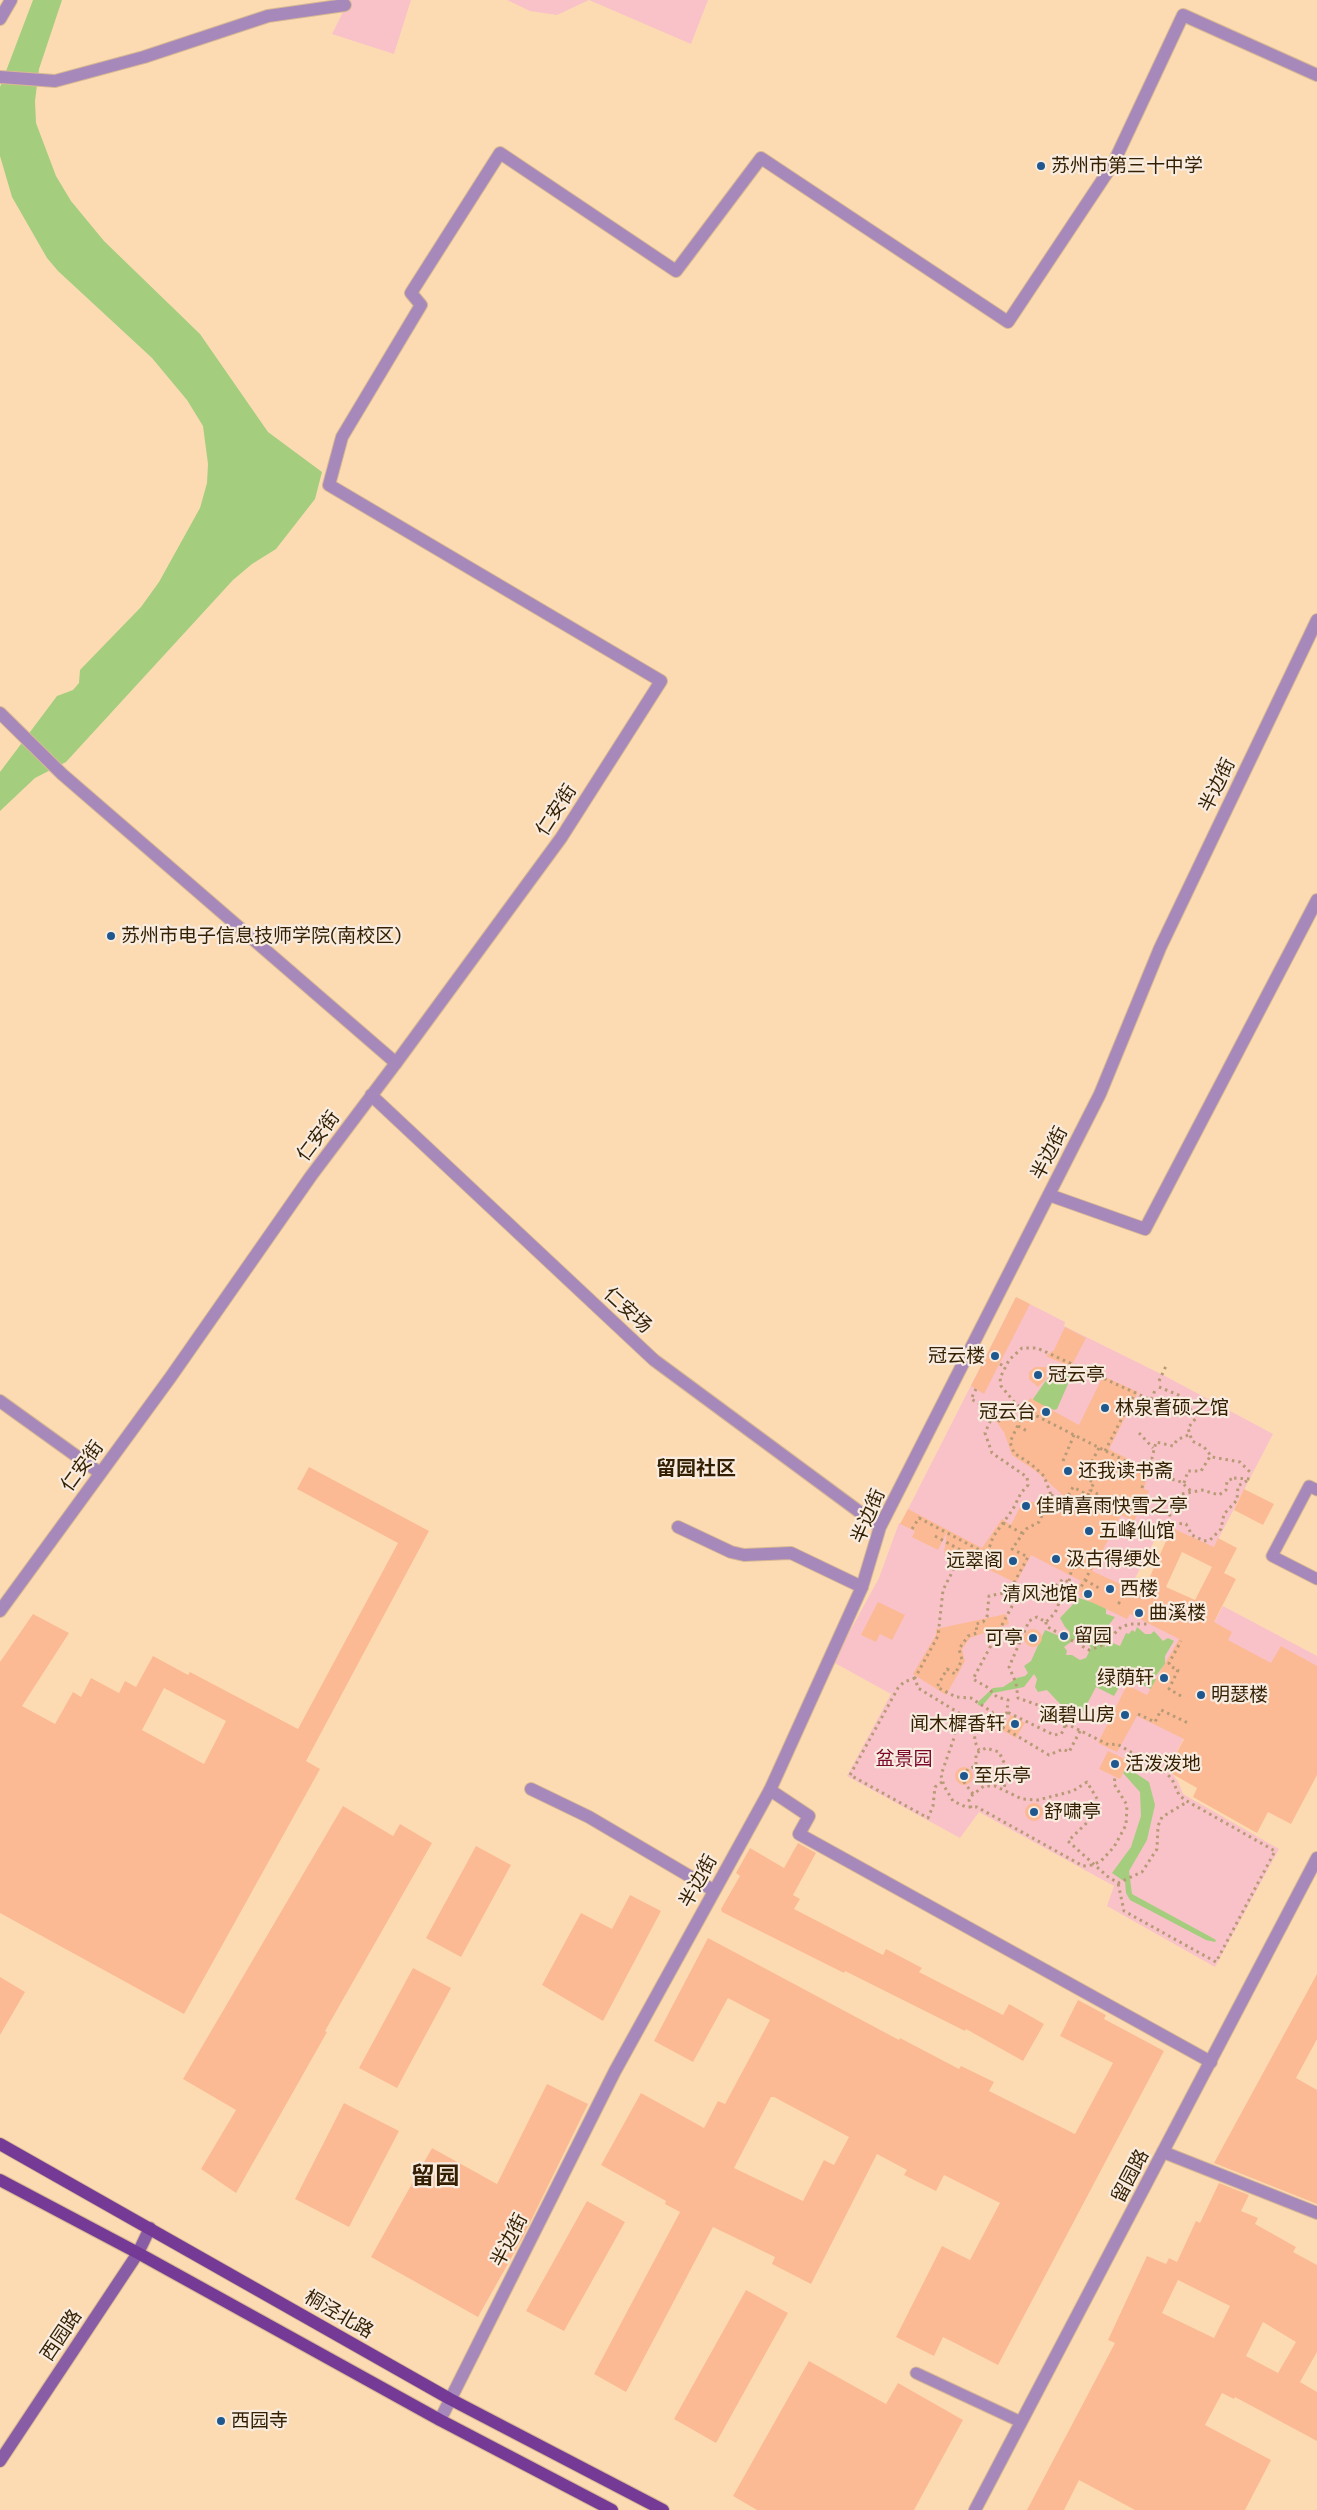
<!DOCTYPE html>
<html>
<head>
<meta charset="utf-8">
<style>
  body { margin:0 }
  canvas { display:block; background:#fcdbb3 }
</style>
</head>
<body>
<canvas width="1317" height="2510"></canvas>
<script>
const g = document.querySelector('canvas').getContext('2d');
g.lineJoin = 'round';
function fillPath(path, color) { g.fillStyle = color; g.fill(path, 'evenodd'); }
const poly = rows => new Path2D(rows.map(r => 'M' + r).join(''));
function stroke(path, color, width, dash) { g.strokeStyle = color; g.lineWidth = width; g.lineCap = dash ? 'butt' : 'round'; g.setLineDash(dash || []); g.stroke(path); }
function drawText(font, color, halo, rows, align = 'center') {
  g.font = font + ' Commissioner,"Noto Sans SC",sans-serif'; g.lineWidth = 4.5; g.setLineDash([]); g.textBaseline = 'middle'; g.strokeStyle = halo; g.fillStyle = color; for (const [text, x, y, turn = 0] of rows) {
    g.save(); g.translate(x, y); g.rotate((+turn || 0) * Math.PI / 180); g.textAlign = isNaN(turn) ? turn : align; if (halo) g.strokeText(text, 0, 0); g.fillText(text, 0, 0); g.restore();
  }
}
const green = poly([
  [349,0,411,0,394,54,332,34],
  [507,0,589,0,557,15,530,11],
  [589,0,708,0,691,44],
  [1016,1297,1065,1322,1064,1326,1165,1376,1273,1434,1213,1549,1163,1524,1130,1588,1211,1628,1223,1606,1317,1656,1317,1717,1192,1722,1168,1769,1178,1781,1183,1794,1279,1849,1215,1967,1107,1906,1114,1886,979,1812,960,1838,847,1776,891,1694,833,1662,879,1578,899,1523,901,1523]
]);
const water = poly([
  [33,0,62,0,39,69,35,101,36,123,56,176,71,201,104,241,200,334,268,432,322,472,315,499,276,549,252,564,233,580,66,762,35,778,0,811,0,772,57,696,73,690,79,683,80,670,141,607,159,582,200,508,207,483,208,464,203,426,187,400,152,358,58,271,47,258,12,197,0,156,0,87],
  [1054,1369,1071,1377,1057,1409,1054,1410,1043,1405,1041,1409,1035,1406,1033,1399],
  [1079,1598,1106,1607,1106,1614,1115,1617,1104,1631,1105,1648,1110,1642,1120,1646,1126,1633,1129,1634,1132,1630,1135,1632,1137,1627,1145,1634,1151,1634,1154,1631,1163,1641,1168,1638,1174,1641,1165,1656,1165,1664,1154,1678,1157,1680,1152,1690,1126,1675,1114,1696,1096,1687,1080,1717,1072,1713,1073,1705,1062,1706,1047,1690,1038,1692,1035,1687,1037,1679,1034,1674,1024,1687,993,1693,982,1706,978,1705,978,1702,993,1688,1003,1687,1017,1678,1025,1676,1028,1673,1024,1666,1031,1661,1045,1630,1062,1637,1068,1636,1070,1632,1065,1627,1060,1618],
  [1079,1636,1083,1637,1091,1648,1086,1658,1080,1660,1072,1655,1066,1655,1067,1651,1064,1647],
  [1126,1767,1149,1782,1155,1805,1147,1840,1129,1871,1132,1894,1209,1936,1216,1940,1215,1942,1206,1940,1130,1900,1126,1893,1125,1882,1112,1873,1131,1847,1141,1816,1140,1792,1123,1773]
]);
const building = poly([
  [1016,1297,1030,1304,984,1394,971,1386],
  [1065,1327,1086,1338,1071,1367,1046,1356,1054,1350],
  [1035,1367,1046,1367,1046,1379,1038,1387,1029,1379,1029,1372],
  [1103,1376,1138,1392,1109,1449,1149,1470,1144,1489,1149,1491,1134,1521,1121,1515,1092,1571,1142,1594,1172,1528,1214,1547,1218,1538,1237,1548,1224,1573,1236,1579,1214,1622,1232,1632,1228,1640,1271,1663,1281,1646,1317,1666,1317,1775,1291,1824,1268,1812,1257,1833,1193,1797,1197,1788,1167,1771,1184,1739,1137,1716,1117,1752,1098,1743,1127,1685,1147,1695,1179,1639,1130,1614,1127,1619,1079,1596,1081,1592,1076,1590,1081,1581,1031,1555,1016,1583,963,1557,961,1562,944,1553,947,1532,938,1550,912,1537,915,1531,900,1524,908,1509,982,1548,1002,1519,1011,1525,1023,1501,1076,1507,1036,1471,1012,1455,1004,1432,996,1421,1006,1412,1019,1419,1030,1398,1079,1425],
  [1182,1552,1212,1567,1195,1600,1166,1587],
  [309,1467,429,1531,306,1761,320,1769,184,2014,0,1913,0,1662,33,1614,69,1633,22,1706,55,1724,73,1692,81,1697,91,1678,119,1693,125,1681,136,1687,153,1656,188,1675,190,1672,298,1729,398,1543,297,1489],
  [164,1688,226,1721,204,1764,142,1730],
  [1244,1489,1274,1504,1263,1525,1234,1510],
  [878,1602,905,1615,892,1640,880,1634,876,1642,861,1635],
  [1006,1614,1009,1624,970,1638,962,1649,965,1661,946,1695,913,1674,936,1635,936,1629],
  '1024 1638a9 9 0 1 1 18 0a9 9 0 1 1-18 0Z',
  [1011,1715,1025,1723,1016,1738,1002,1730],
  [1108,1751,1129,1761,1120,1779,1099,1769],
  '955 1776a9 9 0 1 1 18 0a9 9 0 1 1-18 0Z',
  '1025 1812a9 9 0 1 1 18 0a9 9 0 1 1-18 0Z',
  [343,1806,393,1836,400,1824,432,1843,325,2031,327,2032,236,2193,201,2169,236,2110,183,2079],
  [798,1843,816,1853,793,1895,800,1899,794,1909,883,1955,886,1949,922,1968,919,1972,1003,2015,1009,2004,1044,2024,1023,2061,966,2029,965,2031,845,1971,844,1973,722,1912,721,1909,740,1876,736,1873,750,1848,784,1868],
  [476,1846,511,1865,461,1957,426,1938],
  [630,1895,661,1911,603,2021,542,1985,581,1913,612,1929],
  [708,1938,899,2040,900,2038,959,2069,961,2066,994,2082,989,2091,1075,2134,1113,2063,1060,2036,1078,2000,1106,2015,1104,2019,1164,2051,998,2365,943,2337,934,2356,896,2337,942,2246,970,2260,1000,2203,944,2175,936,2191,904,2175,907,2170,877,2154,811,2284,772,2264,775,2257,713,2227,626,2392,594,2374,680,2212,665,2204,666,2201,601,2165,641,2093,704,2128,718,2101,725,2104,770,2020,728,1998,693,2062,654,2041],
  [771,2097,774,2097,849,2137,834,2165,824,2160,803,2201,734,2168],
  [413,1968,451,1988,397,2088,359,2068],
  [1317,1974,1317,2039,1296,2078,1317,2090,1317,2204,1214,2163],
  [0,1977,25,1992,0,2035],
  [547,2084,588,2104,523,2237,478,2317,371,2257,432,2148,497,2184],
  [344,2103,399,2131,349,2227,295,2199],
  [1219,2183,1249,2195,1241,2211,1258,2218,1255,2224,1296,2247,1293,2252,1317,2265,1317,2352,1300,2382,1317,2392,1317,2441,1235,2397,1234,2399,1222,2393,1205,2425,1271,2460,1245,2510,1135,2510,1079,2480,1064,2510,1027,2510,1115,2343,1108,2340,1147,2256,1166,2264,1169,2258,1177,2262,1196,2221,1200,2223],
  [1178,2280,1230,2306,1214,2338,1162,2313],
  [1263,2322,1296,2342,1278,2373,1246,2356],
  [587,2201,625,2222,564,2331,526,2311],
  [746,2290,788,2313,716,2443,674,2419],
  [809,2361,886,2404,898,2383,963,2420,914,2510,757,2510,733,2496]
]);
const path = poly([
  [1000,1364,1005,1367],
  [1159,1381,1166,1366],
  [1159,1387,1183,1397,1196,1418,1188,1428,1192,1441,1204,1447,1212,1457,1240,1462,1252,1474],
  [1025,1410,1016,1404,1001,1386,1000,1378,1009,1360,1022,1348,1037,1348,1151,1400,1156,1388],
  [994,1415,999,1421,1005,1415,1020,1422],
  [1018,1426,1027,1431],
  [1139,1433,1153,1448],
  [1188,1435,1177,1440,1173,1446,1156,1442,1152,1458,1162,1476,1181,1482,1191,1491],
  [1099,1448,1084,1476,1094,1483,1090,1490,1130,1511,1137,1497],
  [1105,1451,1135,1393],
  [1063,1461,1074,1435],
  [1234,1478,1250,1479,1238,1486,1237,1500,1224,1514,1221,1529,1210,1540,1204,1541,1192,1535,1186,1524,1169,1523,1170,1513,1182,1494,1202,1490,1219,1495,1226,1490,1227,1481,1234,1478],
  [1184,1483,1188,1471,1201,1471,1211,1455],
  [1051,1495,1067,1498,1073,1487,1088,1495,1090,1490],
  [1003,1523,1022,1533],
  [912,1529,919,1518,987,1554,993,1537,1013,1509,1021,1493,1028,1485,1027,1477,992,1453,985,1433,993,1415,989,1409,971,1399,976,1389],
  [935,1536,977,1559],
  [963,1551,943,1590,938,1636,915,1678,918,1688,972,1721,974,1725,975,1742,979,1750],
  [1085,1580,1099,1588],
  [1069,1581,1072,1568,1083,1565],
  [1120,1593,1124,1594,1119,1603,1122,1604],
  [1051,1597,1051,1591,1063,1579,1080,1589,1091,1569],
  [1046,1622,1046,1626,1089,1650,1103,1645,1121,1627,1130,1624,1149,1624],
  [915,1678,904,1682,898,1688,850,1775,928,1818,933,1806,935,1787,942,1782],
  [1181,1696,1169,1689,1178,1670,1170,1666,1169,1663,1181,1641],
  [959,1713,954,1738,941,1775,944,1786,953,1801,966,1807,977,1807,1083,1866,1092,1865,1101,1861,1114,1847,1126,1825,1127,1805,1114,1784,1115,1777],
  [1138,1714,1155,1722,1161,1710,1188,1723],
  [1001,1726,1007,1712,1008,1700,997,1697,987,1687,973,1679,1018,1595,1025,1594,1046,1599,1051,1597,1061,1598,1055,1613,1046,1622,1037,1617,1029,1621,1009,1667,1016,1683,1018,1698,1055,1711,1065,1724,1064,1730,1061,1734,1054,1735,1007,1712],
  [1065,1726,1069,1725,1109,1745,1117,1744,1165,1772,1172,1779,1179,1795,1185,1800,1275,1851,1216,1962,1124,1911,1118,1883],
  [1080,1731,1069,1752,1063,1749,1049,1755,997,1724,992,1712,971,1698,956,1697,937,1687,947,1669,955,1674,962,1660,959,1649,968,1636,977,1633,976,1624,983,1622,987,1617,989,1596,1009,1592,1028,1557,1012,1549,1026,1529,1039,1522,1051,1495,1044,1476,1031,1464,1014,1453,1010,1442,1025,1410,1145,1471,1142,1488],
  [973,1794,964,1782,965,1774,968,1769,976,1766,976,1753,986,1748,999,1752,1009,1773,1003,1790],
  [971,1808,969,1800,971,1796,984,1786,995,1786,1022,1799,1038,1800,1073,1791,1087,1782,1099,1802,1099,1811,1068,1841,1107,1876,1118,1883,1142,1872,1157,1849,1158,1826,1162,1817,1187,1802]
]);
const service = poly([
  [1317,1490,1309,1486,1272,1556,1317,1579],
  [916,2373,1021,2422]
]);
const minor = poly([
  [0,77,55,81,144,57,268,16,345,5],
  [396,1063,561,838,661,681,329,485,342,437,421,305,411,293,500,153,676,271,761,158,1008,322,1113,164,1183,15,1317,75],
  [1049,1195,1145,1229,1317,900],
  [0,1401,100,1473],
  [678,1527,731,1552,744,1555,791,1553,862,1587],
  [531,1789,589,1817,713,1890],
  [770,1790,809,1816,799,1834,1211,2062],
  [1163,2152,1317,2213]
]);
const tertiary = poly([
  [0,19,11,0],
  [0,713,62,774,396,1063,311,1176,170,1378,0,1611],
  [371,1095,654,1360,880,1527],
  [440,2420,615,2071,770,1790,862,1587,880,1527,1100,1094,1160,948,1317,620],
  [975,2510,1317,1858]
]);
const secondary = poly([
  [0,2461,138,2253,150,2228]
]);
const primary = poly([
  [0,2144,450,2399,663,2510],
  [0,2180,138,2253,440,2420,612,2510]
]);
const markers = [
  [1041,166,5,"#1f578f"],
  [111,936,5,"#1f578f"],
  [995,1356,5,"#1f578f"],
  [1038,1375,5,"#1f578f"],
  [1105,1408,5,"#1f578f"],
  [1046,1412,5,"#1f578f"],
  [1068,1471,5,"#1f578f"],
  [1026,1506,5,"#1f578f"],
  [1089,1531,5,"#1f578f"],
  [1056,1559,5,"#1f578f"],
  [1013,1561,5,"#1f578f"],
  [1110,1589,5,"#1f578f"],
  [1088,1594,5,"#1f578f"],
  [1139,1613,5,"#1f578f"],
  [1064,1636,5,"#1f578f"],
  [1033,1638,5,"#1f578f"],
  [1164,1678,5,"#1f578f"],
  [1201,1695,5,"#1f578f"],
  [1125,1715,5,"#1f578f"],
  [1015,1724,5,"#1f578f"],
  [1115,1764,5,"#1f578f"],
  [964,1776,5,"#1f578f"],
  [1034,1812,5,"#1f578f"],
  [221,2421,5,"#1f578f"]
];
const poiNames = [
  ["苏州市第三十中学",1051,166],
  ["苏州市电子信息技师学院(南校区)",121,936],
  ["冠云楼",985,1356,"right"],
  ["冠云亭",1048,1375],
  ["林泉耆硕之馆",1115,1408],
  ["冠云台",1036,1412,"right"],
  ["还我读书斋",1078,1471],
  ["佳晴喜雨快雪之亭",1036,1506],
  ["五峰仙馆",1099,1531],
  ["汲古得绠处",1066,1559],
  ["远翠阁",1003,1561,"right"],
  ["西楼",1120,1589],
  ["清风池馆",1078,1594,"right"],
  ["曲溪楼",1149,1613],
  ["留园",1074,1636],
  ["可亭",1023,1638,"right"],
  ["绿荫轩",1154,1678,"right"],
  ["明瑟楼",1211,1695],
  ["涵碧山房",1115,1715,"right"],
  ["闻木樨香轩",1005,1724,"right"],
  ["活泼泼地",1125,1764],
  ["至乐亭",974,1776],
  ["舒啸亭",1044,1812],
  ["西园寺",231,2421]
];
const streetNames = [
  ["半边街",1217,785,-64],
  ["仁安街",556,810,-57],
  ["仁安街",318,1136,-53],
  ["半边街",1049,1153,-63],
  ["仁安场",628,1310,43],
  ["仁安街",82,1466,-54],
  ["半边街",868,1516,-67],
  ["半边街",698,1881,-61],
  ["留园路",1130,2176,-62],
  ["半边街",509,2240,-63],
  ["桐泾北路",339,2314,30],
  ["西园路",61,2335,-56]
];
const parkNames = [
  ["盆景园",904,1759]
];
const neighbourhoodNames = [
  ["留园社区",696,1468]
];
const districtNames = [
  ["留园",435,2176]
];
fillPath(green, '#f8c2c8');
fillPath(water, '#a4ce7e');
fillPath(building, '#fcba94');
stroke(service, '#d8b993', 13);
stroke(minor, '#d8b993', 14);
stroke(tertiary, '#d8b993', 14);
stroke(secondary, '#d8b993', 14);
stroke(primary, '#d8b993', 14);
stroke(path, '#b79a76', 3, [2.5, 4]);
stroke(service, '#a689ba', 11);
stroke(minor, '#a689ba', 12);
stroke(tertiary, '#a689ba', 12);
stroke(secondary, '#895da5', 12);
stroke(primary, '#743a95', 12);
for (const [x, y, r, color] of markers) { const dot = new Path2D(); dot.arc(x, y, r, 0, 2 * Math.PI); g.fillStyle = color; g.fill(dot); stroke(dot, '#f7ecdf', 2); }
drawText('19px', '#341f02', '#f7ecdf', poiNames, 'left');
drawText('19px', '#341f02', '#f7ecdf', streetNames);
drawText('19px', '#7c082e', '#f7ecdf', parkNames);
drawText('bold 20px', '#341f02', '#f7ecdf', neighbourhoodNames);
drawText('bold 24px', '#341f02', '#f7ecdf', districtNames);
</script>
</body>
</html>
